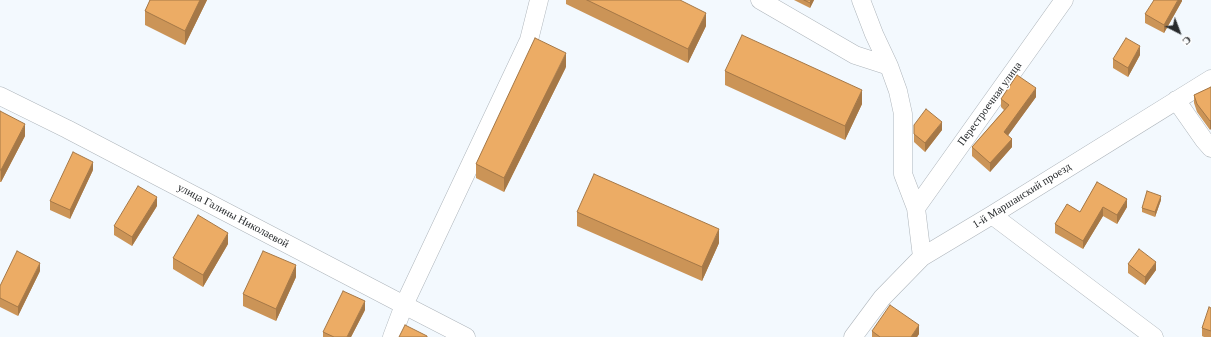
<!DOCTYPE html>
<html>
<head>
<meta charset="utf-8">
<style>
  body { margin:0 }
  #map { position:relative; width:1211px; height:337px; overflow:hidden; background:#f3f9fe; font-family:"Times New Roman",serif }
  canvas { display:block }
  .north { position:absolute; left:1159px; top:12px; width:40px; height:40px; -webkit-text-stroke:3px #fff; paint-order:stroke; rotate:138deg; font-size:11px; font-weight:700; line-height:16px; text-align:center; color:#282b2d }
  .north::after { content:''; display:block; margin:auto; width:14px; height:18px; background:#282b2d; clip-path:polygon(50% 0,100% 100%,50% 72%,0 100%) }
</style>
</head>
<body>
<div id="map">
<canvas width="1211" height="337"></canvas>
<div class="north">С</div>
</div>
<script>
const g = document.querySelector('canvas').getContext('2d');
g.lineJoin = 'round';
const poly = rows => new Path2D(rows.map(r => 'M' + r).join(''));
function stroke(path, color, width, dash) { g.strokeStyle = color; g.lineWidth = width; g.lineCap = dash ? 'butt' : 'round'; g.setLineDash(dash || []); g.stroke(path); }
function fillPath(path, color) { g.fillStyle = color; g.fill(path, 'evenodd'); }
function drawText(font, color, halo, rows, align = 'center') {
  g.font = font + ' "Times New Roman",serif'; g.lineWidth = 3; g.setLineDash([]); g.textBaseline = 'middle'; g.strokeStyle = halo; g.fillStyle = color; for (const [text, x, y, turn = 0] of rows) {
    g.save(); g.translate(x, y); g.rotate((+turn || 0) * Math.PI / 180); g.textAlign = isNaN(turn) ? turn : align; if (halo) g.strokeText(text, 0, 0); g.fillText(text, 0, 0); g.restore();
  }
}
const minor = poly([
  [760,0,855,55,889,66,898,91,903,114,903,174,916,208,922,257],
  [861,0,874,34,889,66],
  [0,96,67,129,404,305,466,337],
  [1176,100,1204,140,1211,148],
  [916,208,1064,0],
  [992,215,1154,337],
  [392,337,404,305,529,40,539,0],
  [853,337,882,298,922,257,992,215,1211,79]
]);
const wall = poly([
  [150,0,207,0,185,45,145,25,145,11],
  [566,0,680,0,706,26,688,63,566,4],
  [794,0,814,0,810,8],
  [1182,0,1182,1,1164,33,1145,23,1145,14],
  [1140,55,1128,77,1113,68,1113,59],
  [566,67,504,192,476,178,476,164],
  [725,71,862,104,845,140,725,85],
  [1211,87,1210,130,1197,112,1194,103,1194,95],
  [1036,97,1008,135,1012,147,990,172,972,156,972,147,1004,110,1001,107,1001,99],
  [0,111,25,136,1,182,0,182],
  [914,125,942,130,925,152,914,142],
  [93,170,70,219,50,210,50,201],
  [1097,182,1127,207,1117,224,1103,216,1083,249,1055,233,1055,224,1080,212],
  [1161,200,1155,217,1142,212,1142,208],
  [157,206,132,246,114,235,114,226],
  [577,212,719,243,702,281,577,226],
  [228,244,203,287,173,269,173,258],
  [1128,264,1156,270,1145,285,1128,273],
  [40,271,18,316,0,307,0,286],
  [296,277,276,321,243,306,243,294],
  [1211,308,1211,337,1204,337,1202,336,1202,328],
  [365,310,351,337,323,337,323,332],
  [872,331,919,334,917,337,872,337]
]);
const shadedWall = poly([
  [200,0,207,0,185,45,185,31],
  [811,0,814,0,810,8,810,3],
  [1178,0,1182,0,1182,1,1164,33,1164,25],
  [706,13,706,26,688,63,688,49],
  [1140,46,1140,55,1128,77,1128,68],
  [566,53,566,67,504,192,504,178],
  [1036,88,1036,97,1004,141,1004,132],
  [862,90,862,104,845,140,845,126],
  [1211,120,1211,129,1210,130,1210,121],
  [942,122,942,130,925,152,925,143],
  [25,124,25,136,1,182,1,170],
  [1012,139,1012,147,990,172,990,163],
  [93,162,93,170,70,219,70,210],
  [1161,196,1161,200,1155,217,1155,212],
  [157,197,157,206,132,246,132,237],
  [1127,199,1127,207,1117,224,1117,215],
  [1103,207,1103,216,1083,249,1083,241],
  [719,229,719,243,702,281,702,267],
  [228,233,228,244,203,287,203,275],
  [1156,262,1156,270,1145,285,1145,277],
  [40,263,40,271,18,316,18,307],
  [296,265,296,277,276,321,276,309],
  [365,301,365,310,351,337,347,337],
  [919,325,919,334,917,337,911,337]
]);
const building = poly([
  [150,0,200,0,185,31,145,11,150,0],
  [587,0,680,0,706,13,688,49,587,0],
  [804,0,811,0,810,3,804,0],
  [1154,0,1178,0,1164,25,1145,14,1154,0],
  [742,35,862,90,845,126,725,71,742,35],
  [535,38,566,53,504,178,476,164,535,38],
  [1126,38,1140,46,1128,68,1113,59,1126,38],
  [1017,75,1036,88,1004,132,1012,139,990,163,972,147,1009,105,1001,99,1017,75],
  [1211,87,1211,120,1210,121,1197,104,1194,95,1211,87],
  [926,109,942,122,925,143,914,134,914,125,926,109],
  [0,111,25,124,1,170,0,170,0,111],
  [73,152,93,162,70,210,50,201,73,152],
  [594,174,719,229,702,267,577,212,594,174],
  [1097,182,1127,199,1117,215,1103,207,1083,241,1055,224,1067,204,1080,212,1097,182],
  [138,186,157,197,132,237,114,226,138,186],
  [1147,191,1161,196,1155,212,1142,208,1147,191],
  [198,215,228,233,203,275,173,258,198,215],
  [1139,249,1156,262,1145,277,1128,264,1139,249],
  [17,251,40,263,18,307,0,298,0,286,17,251],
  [263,251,296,265,276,309,243,294,263,251],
  [343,291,365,301,347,337,334,337,323,332,343,291],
  [890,305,919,325,911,337,880,337,872,331,890,305],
  [1209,307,1211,308,1211,331,1202,328,1209,307],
  [405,325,427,336,427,337,399,337,405,325]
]);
const streetNames = [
  ["Перестроечная улица",990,104,-54],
  ["1-й Маршанский проезд",1022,196,-32],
  ["улица Галины Николаевой",233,216,28]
];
stroke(minor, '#aeb5bb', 19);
stroke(minor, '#fff', 18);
fillPath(wall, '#cb9457');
fillPath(shadedWall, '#a57847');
fillPath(building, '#ecac65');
stroke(building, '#a57847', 1);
drawText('11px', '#282b2d', '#fff', streetNames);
</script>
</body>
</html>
